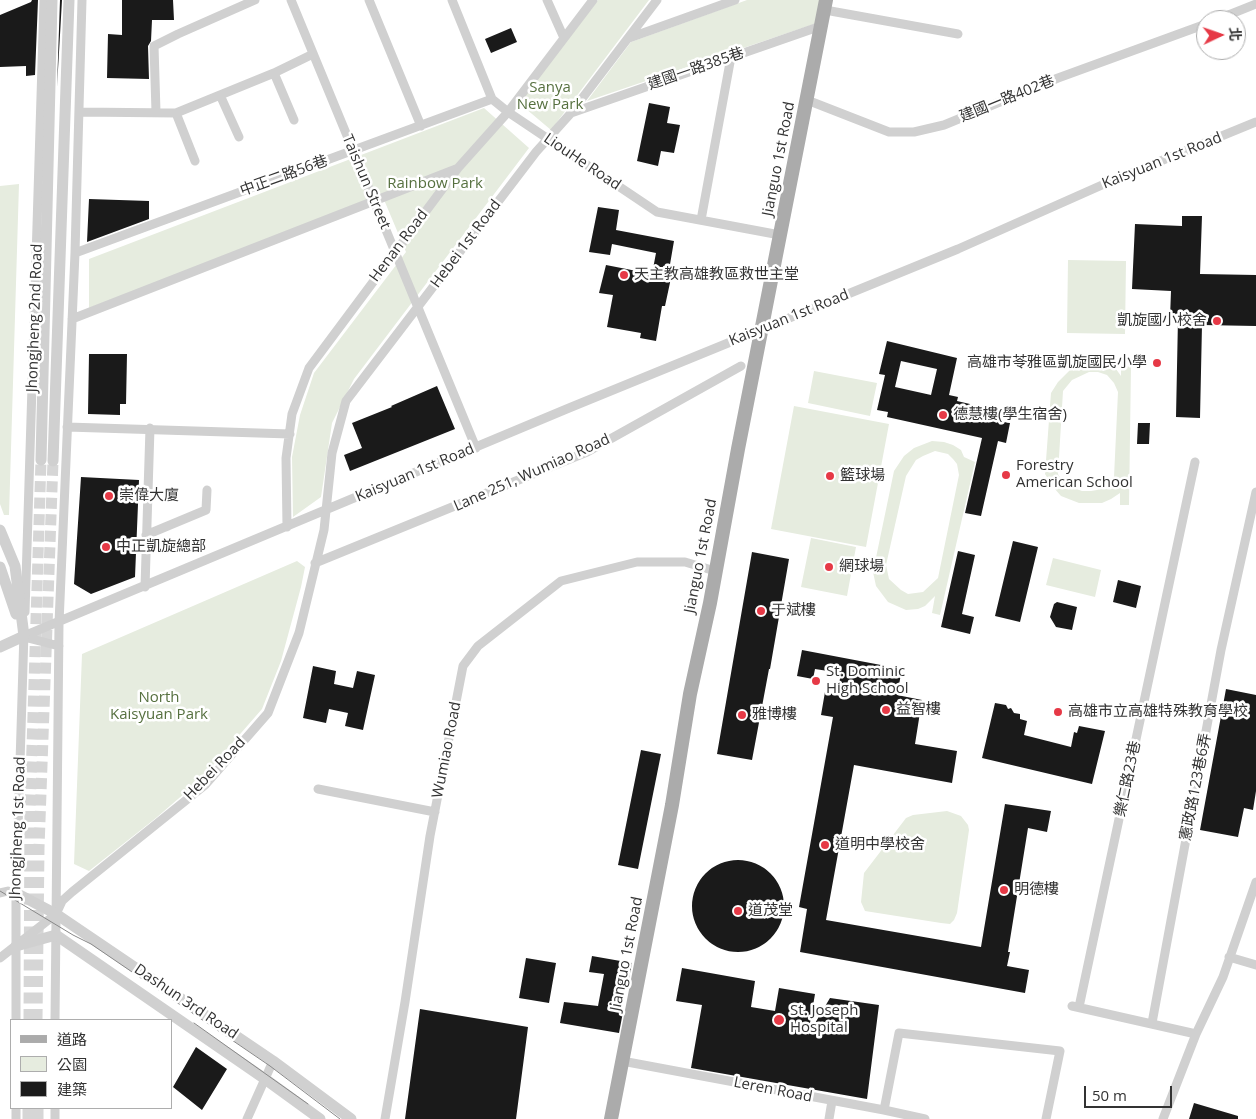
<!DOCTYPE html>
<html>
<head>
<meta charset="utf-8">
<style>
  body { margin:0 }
  #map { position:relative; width:1256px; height:1119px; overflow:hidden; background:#fff; font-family:"Open Sans","Noto Sans TC",sans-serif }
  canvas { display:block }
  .legend { position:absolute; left:10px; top:1019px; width:162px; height:90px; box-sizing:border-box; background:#fff; border:1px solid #adadad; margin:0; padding:6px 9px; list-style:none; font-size:15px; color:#333 }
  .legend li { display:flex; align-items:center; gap:10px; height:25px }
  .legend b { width:25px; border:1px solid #adadad }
  .north { position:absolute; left:1196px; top:10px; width:50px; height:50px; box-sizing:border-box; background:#fff; border:1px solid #adadad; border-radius:50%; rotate:87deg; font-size:14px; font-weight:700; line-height:20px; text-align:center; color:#333 }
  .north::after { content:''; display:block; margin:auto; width:18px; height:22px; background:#e63946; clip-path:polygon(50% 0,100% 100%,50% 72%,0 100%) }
  .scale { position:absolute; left:1084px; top:1086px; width:88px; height:22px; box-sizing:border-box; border:2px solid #333; border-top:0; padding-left:6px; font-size:15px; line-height:18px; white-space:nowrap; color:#333; -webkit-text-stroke:4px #fff; paint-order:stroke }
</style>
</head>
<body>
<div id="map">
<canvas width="1256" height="1119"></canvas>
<ul class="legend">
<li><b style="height:6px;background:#ababab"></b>道路</li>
<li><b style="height:14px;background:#e6ecdf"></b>公園</li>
<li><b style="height:14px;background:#1a1a1a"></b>建築</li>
</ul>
<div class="north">北</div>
<div class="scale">50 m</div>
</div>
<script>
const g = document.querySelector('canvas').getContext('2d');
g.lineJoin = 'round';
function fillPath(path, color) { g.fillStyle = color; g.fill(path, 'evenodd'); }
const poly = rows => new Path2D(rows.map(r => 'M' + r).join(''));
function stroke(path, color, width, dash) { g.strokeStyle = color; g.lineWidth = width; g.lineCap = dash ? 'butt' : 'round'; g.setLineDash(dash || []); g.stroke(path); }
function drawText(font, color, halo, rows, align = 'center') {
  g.font = font + ' "Open Sans","Noto Sans TC",sans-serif'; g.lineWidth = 5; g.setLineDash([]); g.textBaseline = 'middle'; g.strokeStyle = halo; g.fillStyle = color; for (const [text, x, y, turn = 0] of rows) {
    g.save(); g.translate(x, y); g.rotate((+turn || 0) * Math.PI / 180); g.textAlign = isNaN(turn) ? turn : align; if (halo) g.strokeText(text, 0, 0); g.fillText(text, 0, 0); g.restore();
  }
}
const green = poly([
  [598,0,649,0,551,130,519,103],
  [747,0,822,0,817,23,587,101,631,42],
  [484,108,529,148,354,379,332,423,321,497,293,517,292,457,300,415,314,373,406,252,382,195,89,308,89,259],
  [19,184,9,515,4,515,0,504,0,186],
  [1068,260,1126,261,1125,334,1067,333],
  [1090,364,1107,365,1116,369,1121,376,1121,367,1131,366,1129,505,1120,505,1120,493,1111,499,1102,503,1079,503,1061,496,1054,488,1045,474,1051,393,1058,382,1070,370],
  [1089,372,1098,372,1107,375,1114,383,1118,392,1114,477,1108,484,1097,490,1091,491,1082,491,1068,486,1062,481,1058,474,1063,391,1072,380],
  [814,371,877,383,870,416,808,403],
  [794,406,889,424,866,547,771,529],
  [932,441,944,442,953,445,961,450,964,457,975,462,940,615,932,613,935,596,925,606,918,609,906,610,888,602,876,586,873,572,894,471,904,456,914,448],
  [935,451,948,454,953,459,957,464,959,475,938,578,923,592,908,594,901,590,889,579,886,565,906,476,916,460,923,456],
  [811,538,856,547,847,596,801,587],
  [1053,558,1101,570,1095,597,1046,585],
  [297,561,305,567,301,587,281,661,262,709,200,780,156,818,89,871,74,864,82,654],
  [947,811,961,816,968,825,969,830,957,913,954,920,950,924,941,923,865,911,861,902,864,873,903,822,906,818,913,815]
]);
const building = poly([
  [32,0,38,0,35,75,26,76,26,66,0,67,0,15,31,2],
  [59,0,62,0,57,87,60,0],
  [122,0,173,0,174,20,152,20,151,41,148,46,149,79,107,78,108,34,122,35],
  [511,28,517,42,491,53,485,39],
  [649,103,670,107,667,123,680,125,674,153,661,151,658,166,637,161],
  [89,199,149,201,149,219,87,242],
  [598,207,619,210,616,230,674,241,668,276,671,278,665,306,662,306,656,341,640,338,641,333,607,327,613,295,599,293,606,265,652,274,656,253,612,244,610,255,589,252],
  [1182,216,1202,216,1200,274,1256,275,1256,326,1202,325,1200,418,1176,417,1178,318,1170,318,1171,291,1132,289,1135,224,1182,226],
  [887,341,957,358,949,395,958,397,957,401,1000,411,998,421,1010,423,1006,443,998,441,981,516,965,513,982,438,887,417,888,412,877,410,885,375,879,374],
  [901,361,937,369,931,395,895,387],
  [89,354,127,354,126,404,120,404,120,415,88,414],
  [437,386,455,429,350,471,344,455,362,448,352,423,392,407,391,406],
  [1138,423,1150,423,1149,444,1137,444],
  [81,477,139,480,135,577,91,594,74,584],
  [1013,541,1038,547,1020,622,995,616],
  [958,551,975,555,962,614,974,617,970,634,941,627],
  [752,552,789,559,770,669,769,669,752,760,717,754],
  [1118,580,1141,586,1136,608,1113,602],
  [1057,602,1077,607,1072,630,1056,627,1050,617,1054,604],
  [802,650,902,669,897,695,922,700,915,744,957,751,952,783,854,765,826,920,981,947,1005,804,1051,811,1047,832,1028,828,1008,952,1010,952,1007,966,1029,970,1025,993,800,952,807,909,799,907,833,717,821,715,825,692,837,695,841,673,815,669,813,679,797,676],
  [313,666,336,671,334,684,353,688,357,671,375,675,363,730,345,726,348,713,329,709,326,723,303,718],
  [1226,689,1256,695,1256,791,1253,810,1244,808,1238,837,1200,830],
  [995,703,1006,705,1008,709,1011,708,1014,713,1020,714,1020,719,1027,721,1024,735,1071,747,1074,732,1077,733,1079,726,1105,731,1092,784,982,758],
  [641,750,661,754,638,869,618,865],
  '692 906a46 46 0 1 1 92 0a46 46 0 1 1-92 0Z',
  [592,956,632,963,629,978,625,976,620,1011,623,1012,619,1033,560,1023,564,1002,598,1006,604,974,589,972],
  [526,958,556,963,549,1003,519,998],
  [682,968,755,981,751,1007,775,1011,779,988,815,994,808,1035,830,998,879,1005,867,1099,691,1068,702,1005,676,1001],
  [420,1009,528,1027,516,1119,405,1119],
  [196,1047,227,1069,202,1110,173,1087],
  [1194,1103,1238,1116,1238,1119,1189,1119]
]);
const tertiaryTunnel = poly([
  [29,1020,30,811,41,460],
  [37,1020,39,848,53,461],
  [38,1108,38,1119],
  [28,1119,28,1108]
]);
const minor = poly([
  [291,0,476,448],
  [369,0,421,126],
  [452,0,492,99,508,112,657,212,780,235],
  [547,0,564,38],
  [825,10,958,34],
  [1216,20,1256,4],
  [629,38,735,0],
  [274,73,294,120],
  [220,95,239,137],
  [807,100,889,132,914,132,944,125,1058,78,1206,24],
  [80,112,176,113,274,73,313,54],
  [156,112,154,46,178,34,255,0],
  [176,113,195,161],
  [571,113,821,26],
  [701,220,731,57],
  [75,253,492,99],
  [72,319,456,169],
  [67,427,290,434],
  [287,527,286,458,292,414,309,368,458,168,508,112,593,0],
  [146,535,206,510,207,490],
  [315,563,587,452,741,366],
  [145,587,150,428],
  [25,612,44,0],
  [24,636,569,408,958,249,1102,185,1256,122],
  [24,637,59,646],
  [318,789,435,812],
  [0,893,8,891,16,893],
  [1229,957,1256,965],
  [0,958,56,914,62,901,72,892,205,785,268,713,299,633,324,530,332,453,346,401,536,152,571,113,657,0],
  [1072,1006,1196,1034],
  [1079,1007,1195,462],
  [16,1020,16,893,24,632],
  [55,1020,59,623,75,253,82,0],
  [1152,1023,1221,650,1256,492],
  [622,1061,884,1110,925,1119],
  [16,1108,16,1119],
  [884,1110,899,1033,1060,1051,1046,1119],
  [55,1119,55,1108],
  [247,1119,273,1061],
  [385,1119,405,1002,430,836,463,666,478,646,561,581,637,562,685,562,715,571],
  [829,1119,832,1101],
  [1163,1119,1196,1034,1223,977,1256,882]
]);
const tertiary = poly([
  [41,460,52,0],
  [53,461,69,0],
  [0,530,15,566,24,636],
  [0,567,16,614],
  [0,647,24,636],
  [16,893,56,914,273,1061,351,1119],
  [16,946,56,935,265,1079,320,1119]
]);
const primary = poly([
  [611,1119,672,805,690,694,710,603,738,449,826,0]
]);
const tram = poly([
  [0,891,73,935,91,944,270,1066,340,1119],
  [194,1023,308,1104]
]);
const markers = [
  [624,275,5,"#e63946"],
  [1217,321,5,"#e63946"],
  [1157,363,5,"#e63946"],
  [943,415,5,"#e63946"],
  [1006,475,5,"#e63946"],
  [830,476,5,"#e63946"],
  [109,496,5,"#e63946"],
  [106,547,5,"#e63946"],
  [829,567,5,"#e63946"],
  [761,611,5,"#e63946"],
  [816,681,5,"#e63946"],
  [886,710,5,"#e63946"],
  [1058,712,5,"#e63946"],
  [742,715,5,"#e63946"],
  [825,845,5,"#e63946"],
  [1004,890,5,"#e63946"],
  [738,911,5,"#e63946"],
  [779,1020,6,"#e63946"]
];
const streetNames = [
  ["建國一路385巷",696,69,-19],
  ["建國一路402巷",1007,99,-22],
  ["Jianguo 1st Road",779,159,-79],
  ["Kaisyuan 1st Road",1162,161,-22],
  ["LiouHe Road",582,162,34],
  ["中正二路56巷",284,176,-20],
  ["Taishun Street",366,182,67],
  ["Hebei 1st Road",466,244,-53],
  ["Henan Road",399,246,-53],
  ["Jhongjheng 2nd Road",35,318,-88],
  ["Kaisyuan 1st Road",789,318,-22],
  ["Kaisyuan 1st Road",415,473,-23],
  ["Lane 251, Wumiao Road",532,473,-24],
  ["Jianguo 1st Road",701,556,-79],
  ["Wumiao Road",447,750,-79],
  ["Hebei Road",215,769,-46],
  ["樂仁路23巷",1128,779,-78],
  ["憲政路123巷6弄",1196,787,-79],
  ["Jhongjheng 1st Road",18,828,-88],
  ["Jianguo 1st Road",627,954,-79],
  ["Dashun 3rd Road",186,1002,34],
  ["Leren Road",773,1090,11]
];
const parkNames = [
  ["Sanya",550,88],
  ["New Park",550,105],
  ["Rainbow Park",435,184],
  ["North",159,698],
  ["Kaisyuan Park",159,715]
];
const poiNames = [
  ["天主教高雄教區救世主堂",634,275],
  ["凱旋國小校舍",1207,321,"right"],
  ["高雄市苓雅區凱旋國民小學",1147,363,"right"],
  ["德慧樓(學生宿舍)",953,415],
  ["Forestry",1016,466],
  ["American School",1016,483],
  ["籃球場",840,476],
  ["崇偉大廈",119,496],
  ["中正凱旋總部",116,547],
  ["網球場",839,567],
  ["于斌樓",771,611],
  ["St. Dominic",826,672],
  ["High School",826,689],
  ["益智樓",896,710],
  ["高雄市立高雄特殊教育學校",1068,712],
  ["雅博樓",752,715],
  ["道明中學校舍",835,845],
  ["明德樓",1014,890],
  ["道茂堂",748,911],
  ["St. Joseph",790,1011],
  ["Hospital",790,1028]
];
fillPath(green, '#e6ecdf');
fillPath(building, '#1a1a1a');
stroke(tertiaryTunnel, '#d6d6d6', 11, [11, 5.5]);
stroke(minor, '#d0d0d0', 9);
stroke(tertiary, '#d0d0d0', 11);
stroke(primary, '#ababab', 14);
stroke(tram, '#888', 1);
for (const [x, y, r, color] of markers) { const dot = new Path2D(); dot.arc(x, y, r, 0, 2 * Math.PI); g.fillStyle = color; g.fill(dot); stroke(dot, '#fff', 2); }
drawText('15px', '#333', '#fff', streetNames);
drawText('15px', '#56703f', '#fff', parkNames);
drawText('15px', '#333', '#fff', poiNames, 'left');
</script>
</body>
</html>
